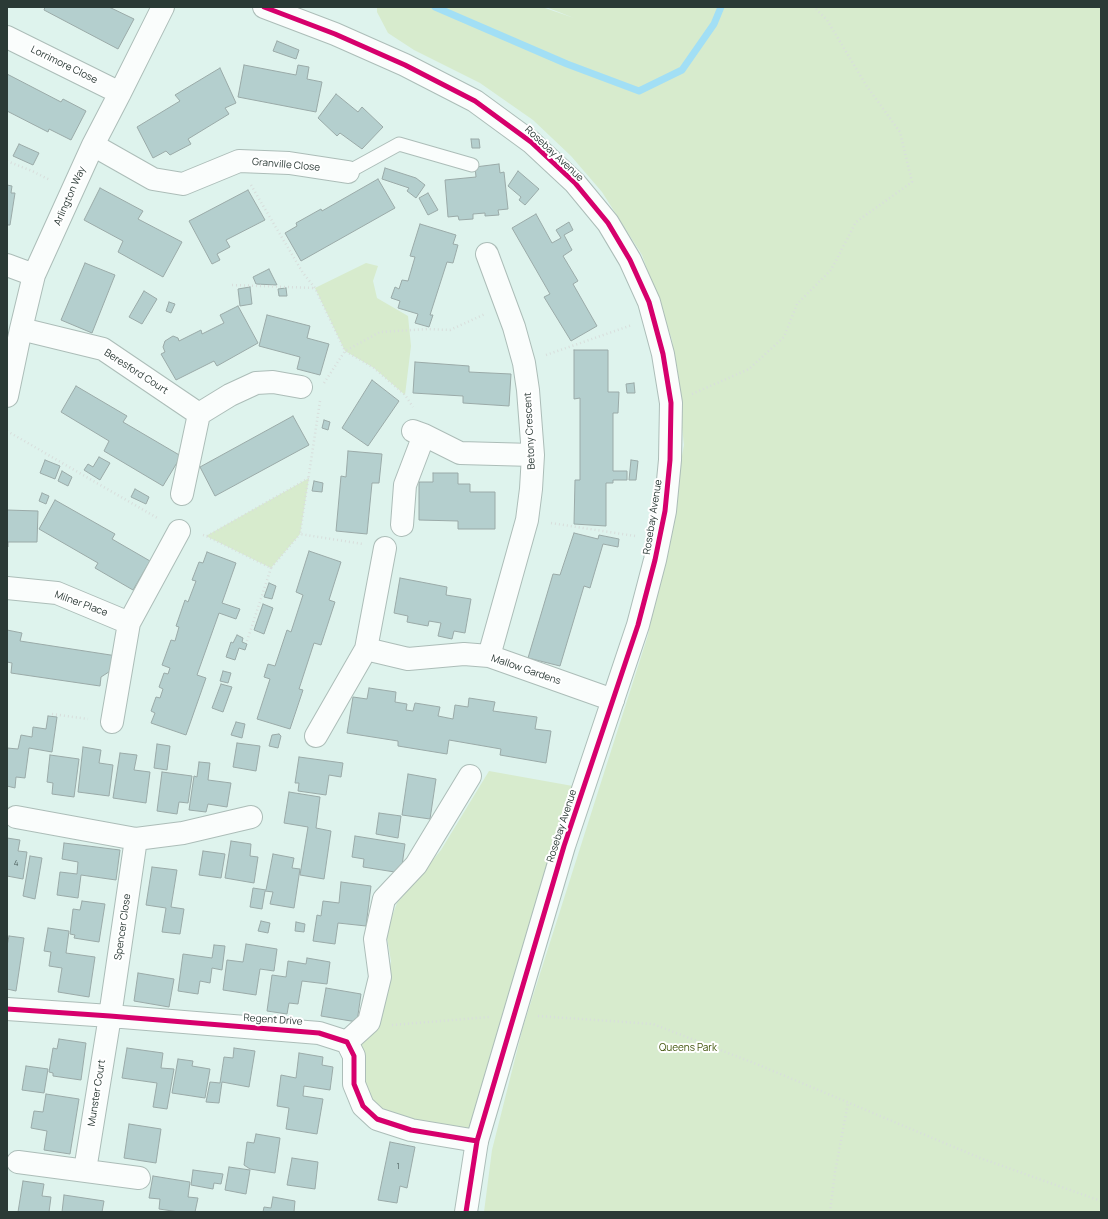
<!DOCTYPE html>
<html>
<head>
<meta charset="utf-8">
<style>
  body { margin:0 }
  #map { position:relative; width:1108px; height:1219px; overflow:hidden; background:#def3ed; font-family:Manrope,sans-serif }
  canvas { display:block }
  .frame { position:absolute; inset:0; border:8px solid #2b3a36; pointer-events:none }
</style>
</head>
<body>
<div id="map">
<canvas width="1108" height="1219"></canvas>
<div class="frame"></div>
</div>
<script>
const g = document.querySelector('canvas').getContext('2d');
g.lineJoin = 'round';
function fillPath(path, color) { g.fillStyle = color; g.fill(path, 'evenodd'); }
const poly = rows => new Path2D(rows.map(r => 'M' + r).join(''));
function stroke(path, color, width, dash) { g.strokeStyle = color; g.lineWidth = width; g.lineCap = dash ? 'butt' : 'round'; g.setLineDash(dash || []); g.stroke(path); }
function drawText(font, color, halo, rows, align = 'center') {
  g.font = font + ' Manrope,sans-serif'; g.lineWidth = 4; g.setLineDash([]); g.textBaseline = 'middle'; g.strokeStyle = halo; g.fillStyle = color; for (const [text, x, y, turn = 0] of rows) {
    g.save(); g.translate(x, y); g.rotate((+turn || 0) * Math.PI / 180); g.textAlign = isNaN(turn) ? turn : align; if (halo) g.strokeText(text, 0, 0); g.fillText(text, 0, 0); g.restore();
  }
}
const green = poly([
  [377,7,542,7,574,18,546,7,1101,7,1101,1212,484,1212,492,1150,523,1027,648,635,684,445,672,340,642,255,602,192,571,156,533,120,480,83,414,50,388,33,377,12],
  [366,263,378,266,373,281,377,298,408,316,411,346,405,395,374,368,345,351,315,288],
  [309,478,300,534,271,568,206,536],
  [489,771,584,788,477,1141,377,1119,347,1042,368,1033,382,1017,391,961,386,932,397,903,441,850]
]);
const stream = poly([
  [435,7,567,64,639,91,682,70,714,24,721,7]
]);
const building = poly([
  [45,7,109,7,134,19,118,49,44,10,45,7],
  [277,41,299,50,296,59,273,51,277,41],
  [244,65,296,75,298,65,309,67,307,79,322,82,316,112,238,97,244,65],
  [220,68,236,103,225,108,229,114,188,139,191,144,170,155,166,151,153,158,137,127,180,101,175,95,220,68],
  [7,74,61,102,63,99,86,111,71,140,49,129,48,132,7,111,7,74],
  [336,94,358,112,362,107,383,127,362,149,340,133,337,136,318,118,336,94],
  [471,139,479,139,480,148,472,148,471,139],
  [19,144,39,153,33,165,13,156,19,144],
  [499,164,500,173,504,172,508,209,498,210,499,215,485,216,485,213,473,214,473,219,459,220,458,216,448,217,445,180,476,177,475,167,499,164],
  [385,168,416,178,425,185,416,198,407,191,409,188,382,179,385,168],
  [518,171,539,189,525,205,519,200,521,197,508,186,518,171],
  [378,179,395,208,301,261,285,233,297,226,296,223,321,209,322,211,378,179],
  [7,185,12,186,11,193,15,193,10,225,7,225,7,185],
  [100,188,143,211,138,219,182,242,163,277,118,252,123,241,84,220,100,188],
  [248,190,265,220,226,240,230,247,217,254,220,260,212,264,189,221,248,190],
  [428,193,438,210,428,215,419,198,428,193],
  [536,214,552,243,561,238,556,230,569,222,573,230,564,235,572,250,563,256,578,281,573,284,597,326,571,341,544,297,550,294,512,228,536,214],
  [420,224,456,235,453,244,458,245,453,263,447,262,430,315,433,315,429,327,415,323,418,314,398,308,400,301,391,298,395,287,399,289,402,280,408,281,415,257,410,256,420,224],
  [85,263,115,275,92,333,61,320,85,263],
  [269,269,277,285,256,284,253,277,269,269],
  [250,287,252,304,240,306,238,289,250,287],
  [286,288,287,296,279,296,278,289,286,288],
  [144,291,157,299,142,324,129,317,144,291],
  [169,302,175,304,171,313,166,311,169,302],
  [238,306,258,343,217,366,214,361,176,380,161,354,165,352,163,347,165,341,173,336,178,338,179,341,201,330,202,334,224,323,220,315,238,306],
  [267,315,310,326,307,338,329,344,320,375,297,369,300,357,259,346,267,315],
  [574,350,608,350,608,392,619,392,618,413,613,413,613,471,627,471,627,480,613,480,613,483,606,483,606,526,574,524,575,480,580,480,580,398,574,399,574,350],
  [415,362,469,366,469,372,511,374,509,406,463,403,463,396,413,393,415,362],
  [372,380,399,401,368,446,342,428,372,380],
  [634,383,635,393,627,393,626,384,634,383],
  [76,386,127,416,123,422,181,456,163,486,104,451,109,441,61,412,76,386],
  [293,416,309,445,215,496,200,467,293,416],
  [324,420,330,422,328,430,322,428,324,420],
  [348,451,382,454,379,483,372,483,367,534,336,531,341,476,346,477,348,451],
  [99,457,110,463,100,480,84,470,88,464,93,467,99,457],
  [45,460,60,466,55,479,40,473,45,460],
  [631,460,638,461,636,480,629,480,631,460],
  [62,471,72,477,68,486,58,481,62,471],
  [433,473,458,473,458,484,470,484,470,492,495,492,495,529,458,529,458,521,419,520,419,482,433,482,433,473],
  [314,481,323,483,322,492,312,491,314,481],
  [135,489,149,497,146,504,131,497,135,489],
  [42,493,49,496,46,504,39,501,42,493],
  [55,500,115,534,112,539,150,561,133,590,95,568,98,563,39,529,55,500],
  [7,510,38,511,37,542,8,542,8,547,7,547,7,510],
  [574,533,598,539,599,535,619,539,618,547,603,544,590,588,584,586,560,666,528,658,553,574,560,575,574,533],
  [309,551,341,562,329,600,335,602,321,645,314,643,299,689,303,690,290,729,257,719,270,679,264,677,268,664,275,666,287,630,291,632,303,595,296,592,309,551],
  [207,552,236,563,222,603,240,609,236,619,219,613,197,675,206,678,186,735,151,723,155,713,151,711,156,697,160,698,163,689,159,687,164,673,168,674,170,668,162,665,171,640,175,641,179,627,176,626,185,600,188,602,196,581,192,580,199,562,203,563,207,552],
  [400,578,447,587,446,595,471,599,465,633,454,631,452,639,438,636,441,623,429,621,428,626,407,622,408,616,394,613,400,578],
  [269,583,276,586,272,599,264,597,269,583],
  [263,604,273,608,264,634,254,630,263,604],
  [7,630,22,633,20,641,117,656,115,668,101,677,100,686,11,673,12,663,7,662,7,630],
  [237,635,243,638,242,642,247,644,245,650,239,648,235,660,226,657,231,642,233,643,237,635],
  [223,671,231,673,228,683,220,681,223,671],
  [221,684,232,687,223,712,212,708,221,684],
  [369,688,396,692,395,702,407,704,406,710,413,711,415,703,440,707,438,716,453,719,455,705,468,707,469,698,495,702,493,711,537,717,535,729,551,731,546,763,500,755,501,749,449,740,447,754,398,746,398,741,347,733,353,697,367,699,369,688],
  [48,716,57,717,52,752,29,748,25,778,16,777,15,788,7,786,7,748,18,749,21,735,32,737,33,727,46,729,48,716],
  [236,722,245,724,242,738,231,735,236,722],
  [279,734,281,736,278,748,269,746,272,735,279,734],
  [237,743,260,746,256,771,233,767,237,743],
  [157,744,170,746,167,770,154,768,157,744],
  [83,747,101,750,99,763,113,765,109,796,78,792,83,747],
  [120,753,137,755,134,770,150,772,146,803,113,798,120,753],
  [50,755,79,759,74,797,52,794,53,783,47,782,50,755],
  [299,757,343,763,341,777,329,775,326,795,298,791,299,783,295,783,299,757],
  [199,762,210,763,208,780,231,783,227,807,208,804,206,812,189,810,194,776,197,777,199,762],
  [162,772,192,776,188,803,179,802,177,814,157,811,162,772],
  [408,774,436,779,430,819,402,815,408,774],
  [289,792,320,797,316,828,331,831,324,879,300,875,308,827,284,823,289,792],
  [379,813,401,816,398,838,376,834,379,813],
  [355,836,405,844,401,873,363,867,364,859,352,857,355,836],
  [7,838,20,840,18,851,27,852,23,879,7,876,7,838],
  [231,841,251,844,250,856,258,857,254,883,225,878,231,841],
  [64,843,120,850,116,880,81,875,78,898,57,895,60,872,77,874,78,862,62,859,64,843],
  [203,851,225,854,221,878,199,875,203,851],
  [273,854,294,858,292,868,300,869,294,908,270,904,273,892,265,891,262,909,250,907,253,888,266,890,273,854],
  [30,856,42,858,35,899,23,896,30,856],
  [152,867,177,870,171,907,184,909,180,934,162,932,166,908,146,905,152,867],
  [341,882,371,886,366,926,338,923,335,944,313,941,317,915,321,916,323,901,339,903,341,882],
  [82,901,105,904,99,942,74,938,75,935,70,934,73,909,80,910,82,901],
  [261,921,270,923,268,933,258,931,261,921],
  [296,922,305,924,304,932,295,931,296,922],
  [48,928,69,931,66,953,95,957,89,997,58,992,62,968,49,966,51,952,44,951,48,928],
  [9,936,24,938,16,991,7,989,7,946,9,936],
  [246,944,277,949,274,971,260,969,256,995,223,990,227,960,243,962,246,944],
  [214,945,225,946,222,970,212,968,210,983,200,981,198,994,178,991,183,954,212,958,214,945],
  [307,958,330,962,327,984,302,981,298,1004,289,1003,287,1014,267,1011,272,975,286,977,288,961,306,964,307,958],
  [138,973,174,979,169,1007,134,1001,138,973],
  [326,988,361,994,357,1022,321,1016,326,988],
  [59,1039,86,1043,81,1080,53,1076,53,1073,49,1072,53,1048,57,1049,59,1039],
  [127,1048,163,1053,161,1068,174,1069,167,1109,153,1107,157,1083,122,1078,127,1048],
  [234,1048,255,1051,249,1087,222,1082,219,1103,206,1102,210,1082,220,1083,224,1057,233,1058,234,1048],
  [299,1053,323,1057,322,1065,333,1067,330,1090,304,1086,303,1096,323,1099,317,1134,286,1129,289,1108,277,1106,281,1075,296,1078,299,1053],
  [178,1059,193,1061,192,1066,210,1069,205,1098,172,1093,178,1059],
  [26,1066,48,1069,44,1093,22,1090,26,1066],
  [46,1094,79,1099,70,1154,44,1150,47,1131,31,1128,34,1111,43,1112,46,1094],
  [129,1124,161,1129,156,1163,124,1158,129,1124],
  [256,1134,280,1138,275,1173,250,1169,244,1165,247,1142,254,1143,256,1134],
  [390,1142,415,1147,407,1188,400,1186,397,1203,378,1200,390,1142],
  [292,1158,318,1162,315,1189,287,1185,292,1158],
  [229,1167,250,1170,246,1194,225,1190,229,1167],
  [193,1170,223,1174,221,1184,214,1183,213,1189,191,1185,193,1170],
  [153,1176,190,1182,188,1197,198,1198,195,1212,179,1212,159,1209,160,1199,149,1198,153,1176],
  [23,1181,44,1184,42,1196,51,1197,49,1212,18,1212,23,1181],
  [64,1195,104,1201,102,1212,62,1212,64,1195],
  [273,1197,295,1201,294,1212,263,1212,264,1207,271,1208,273,1197]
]);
const path = poly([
  [7,161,32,171,50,180],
  [251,185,265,209,303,273,315,288,345,351,374,368,405,395,413,407],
  [232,285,315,288],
  [546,355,632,325],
  [324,383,345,351,380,332,428,329,450,330,485,314],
  [692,394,749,369,784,337,797,304,831,270,856,222,912,182,900,132,866,85,827,20,814,7],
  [320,401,300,534,363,544],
  [7,431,159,519],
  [551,523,635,536],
  [203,535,206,536,271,568,300,534],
  [207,536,309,478],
  [247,641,271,568],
  [52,714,88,719],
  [538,1016,653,1024,759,1065,980,1158,1101,1201],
  [392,1025,489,1017],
  [830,1212,835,1172,848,1103]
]);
const lane = poly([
  [348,172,399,144,472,165]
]);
const street = poly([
  [7,37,120,93],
  [93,145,153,179,183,184,239,161,289,163,348,172],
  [487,254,514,327,524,363,528,390,533,455,531,489,527,520,489,656],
  [7,265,34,275],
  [21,329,103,349,199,414,230,395,256,383,273,382,301,387],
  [7,396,21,329,34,275,93,145,120,93,163,7],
  [413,431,424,435,460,453,533,455],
  [182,494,199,414],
  [402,525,405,485,424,435],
  [7,588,57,593,129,623],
  [366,649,408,659,464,654,489,656,613,700],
  [112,722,129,623,179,531],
  [316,736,366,649,385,548],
  [16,817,136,839,183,833,251,817],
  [7,1009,110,1016,319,1033,347,1042,354,1056,354,1084,363,1106,377,1119,411,1130,477,1141],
  [347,1042,369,1022,380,977,375,939,384,899,416,865,470,776],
  [18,1162,139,1178],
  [85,1170,110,1016,136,839]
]);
const secondary = poly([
  [264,7,335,34,405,65,475,101,531,142,575,183,608,223,630,260,649,302,663,354,671,403,670,460,665,511,655,560,638,625,564,846,477,1141,466,1212]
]);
const cycleway = poly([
  [264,7,335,34,405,65,475,101,531,142,575,183,608,223,630,260,649,302,663,354,671,403,670,460,665,511,655,560,638,625,564,846,477,1141,466,1212],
  [7,1009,110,1016,319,1033,347,1042,354,1056,354,1084,363,1106,377,1119,411,1130,477,1141]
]);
const numberNames = [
  ["4",16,864],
  ["1",398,1167]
];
const streetNames = [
  ["Lorrimore Close",64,65,26],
  ["Rosebay Avenue",554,154,43],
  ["Granville Close",286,165,5],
  ["Arlington Way",70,196,-66],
  ["Beresford Court",136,372,33],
  ["Betony Crescent",530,431,-93],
  ["Rosebay Avenue",653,517,-81],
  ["Milner Place",81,604,20],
  ["Mallow Gardens",526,670,19],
  ["Rosebay Avenue",562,826,-72],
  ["Spencer Close",123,927,-82],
  ["Regent Drive",273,1020,4],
  ["Munster Court",97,1093,-81]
];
const parkNames = [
  ["Queens Park",688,1048]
];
fillPath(green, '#d7ebcd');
stroke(stream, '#a2dff5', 7);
fillPath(building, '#b4cfce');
stroke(building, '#9aaaa8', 1);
stroke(lane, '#acbdb8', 15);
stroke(street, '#acbdb8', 24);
stroke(secondary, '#acbdb8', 24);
stroke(path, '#d8dedc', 2.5, [1, 3]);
stroke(lane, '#fafdfc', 13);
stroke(street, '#fafdfc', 22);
stroke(secondary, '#fafdfc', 22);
stroke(cycleway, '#d6006c', 5);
drawText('8px', '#4d5f5c', null, numberNames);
drawText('10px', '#2b3a36', '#fff', streetNames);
drawText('10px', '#3f5309', '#fff', parkNames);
</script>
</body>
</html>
